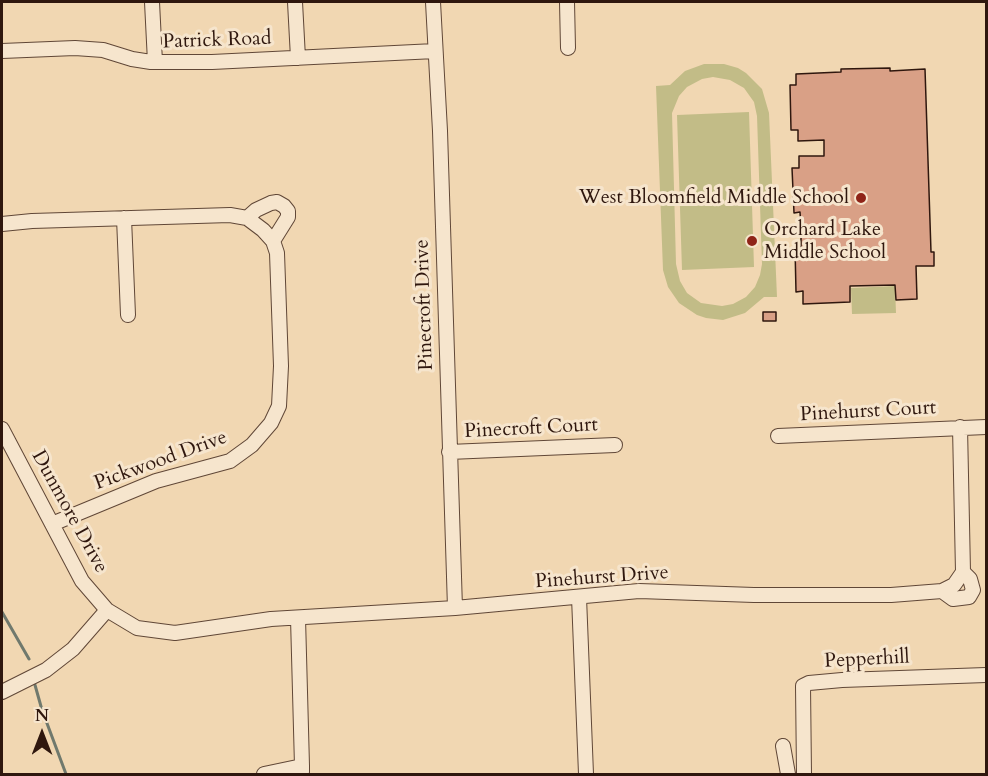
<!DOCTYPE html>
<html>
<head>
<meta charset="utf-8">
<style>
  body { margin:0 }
  #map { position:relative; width:988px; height:776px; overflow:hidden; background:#f1d7b2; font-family:Cardo,serif }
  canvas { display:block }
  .frame { position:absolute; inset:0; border:3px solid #2f170e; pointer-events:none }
  .north { position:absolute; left:12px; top:704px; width:60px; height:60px; -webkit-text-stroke:4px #f6e5cd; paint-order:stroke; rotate:0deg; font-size:16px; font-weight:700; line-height:24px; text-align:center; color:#2f170e }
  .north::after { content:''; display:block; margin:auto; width:21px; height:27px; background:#2f170e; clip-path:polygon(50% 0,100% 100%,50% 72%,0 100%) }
</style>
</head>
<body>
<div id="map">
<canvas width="988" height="776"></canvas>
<div class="frame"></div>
<div class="north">N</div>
</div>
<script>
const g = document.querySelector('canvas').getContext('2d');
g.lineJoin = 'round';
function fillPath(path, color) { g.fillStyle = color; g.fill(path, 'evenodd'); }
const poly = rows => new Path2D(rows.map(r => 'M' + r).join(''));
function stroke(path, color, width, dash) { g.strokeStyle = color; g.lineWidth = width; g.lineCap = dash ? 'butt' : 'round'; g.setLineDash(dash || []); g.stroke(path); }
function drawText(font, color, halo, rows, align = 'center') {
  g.font = font + ' Cardo,serif'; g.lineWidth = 6; g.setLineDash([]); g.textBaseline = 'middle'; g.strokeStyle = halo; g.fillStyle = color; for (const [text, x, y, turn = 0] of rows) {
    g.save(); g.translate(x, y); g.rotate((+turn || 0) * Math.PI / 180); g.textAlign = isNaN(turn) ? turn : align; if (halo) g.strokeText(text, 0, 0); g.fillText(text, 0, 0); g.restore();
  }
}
const green = poly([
  [704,64,724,64,738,68,746,73,762,89,769,113,777,297,764,297,745,313,723,320,706,318,697,315,679,303,668,287,663,270,656,86,670,85,685,71],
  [713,77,730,80,744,88,754,102,757,116,762,264,760,275,755,287,746,297,733,304,722,306,701,303,687,293,680,281,676,264,672,113,679,96,687,87,702,79],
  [749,112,754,267,682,270,677,115],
  [895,286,896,313,852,314,851,288]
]);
const stream = poly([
  [2,612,29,659],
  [35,685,42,710,66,774]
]);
const building = poly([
  [890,68,890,71,925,69,931,252,934,252,934,266,916,266,917,299,896,300,895,285,850,286,850,302,803,304,803,291,796,292,795,247,801,247,801,228,800,212,794,213,792,168,799,168,799,156,824,156,824,140,798,141,798,130,791,130,790,85,796,85,796,74,841,72,841,69,890,68],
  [763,312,776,312,776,321,763,321,763,312]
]);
const minor = poly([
  [152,2,155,62],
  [295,2,298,58],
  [433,2,440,131,455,608],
  [567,2,568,48],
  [2,51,75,48,103,50,132,59,151,62,212,62,435,51],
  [124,218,128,315],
  [247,218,256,210,271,203,277,202,284,206,288,211,288,217,273,241],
  [2,224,32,221,230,215,247,218,263,230,273,241,277,253,281,366,279,406,271,423,252,445,230,461,156,481,52,524],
  [2,429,82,581,107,610,137,628,175,633,271,619,455,608,639,591,754,595,891,595,942,591,954,585,963,572,960,427],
  [778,436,986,427],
  [449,452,615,445],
  [942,591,953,599,969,597,973,590,970,579,963,572],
  [579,597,586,774],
  [298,618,302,766],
  [2,692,46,670,73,649,107,610],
  [783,746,788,774],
  [264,774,302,766,302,772],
  [804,774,803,686,809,683,842,680,986,675]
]);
const markers = [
  [861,198,6,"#8f2418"],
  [752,241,6,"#8f2418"]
];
const streetNames = [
  ["Patrick Road",217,41,-2],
  ["Pinecroft Drive",425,305,-92],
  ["Pinehurst Court",868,412,-3],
  ["Pinecroft Court",531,429,-3],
  ["Pickwood Drive",161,461,-20],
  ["Dunmore Drive",69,512,61],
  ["Pinehurst Drive",602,578,-4],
  ["Pepperhill",867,660,-3]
];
const poiNames = [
  ["West Bloomfield Middle School",849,198],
  ["Orchard Lake",764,230,"left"],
  ["Middle School",764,253,"left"]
];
fillPath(green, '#c2bc87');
stroke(stream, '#70796d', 3);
fillPath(building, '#d9a086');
stroke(building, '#2f170e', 1.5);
stroke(minor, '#604737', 16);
stroke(minor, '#f6e5cd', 14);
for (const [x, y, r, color] of markers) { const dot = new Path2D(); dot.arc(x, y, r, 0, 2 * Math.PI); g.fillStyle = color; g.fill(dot); stroke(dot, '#f6e5cd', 2); }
drawText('20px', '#2f170e', '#f6e5cd', streetNames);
drawText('20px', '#2f170e', '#f6e5cd', poiNames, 'right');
</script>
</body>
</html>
